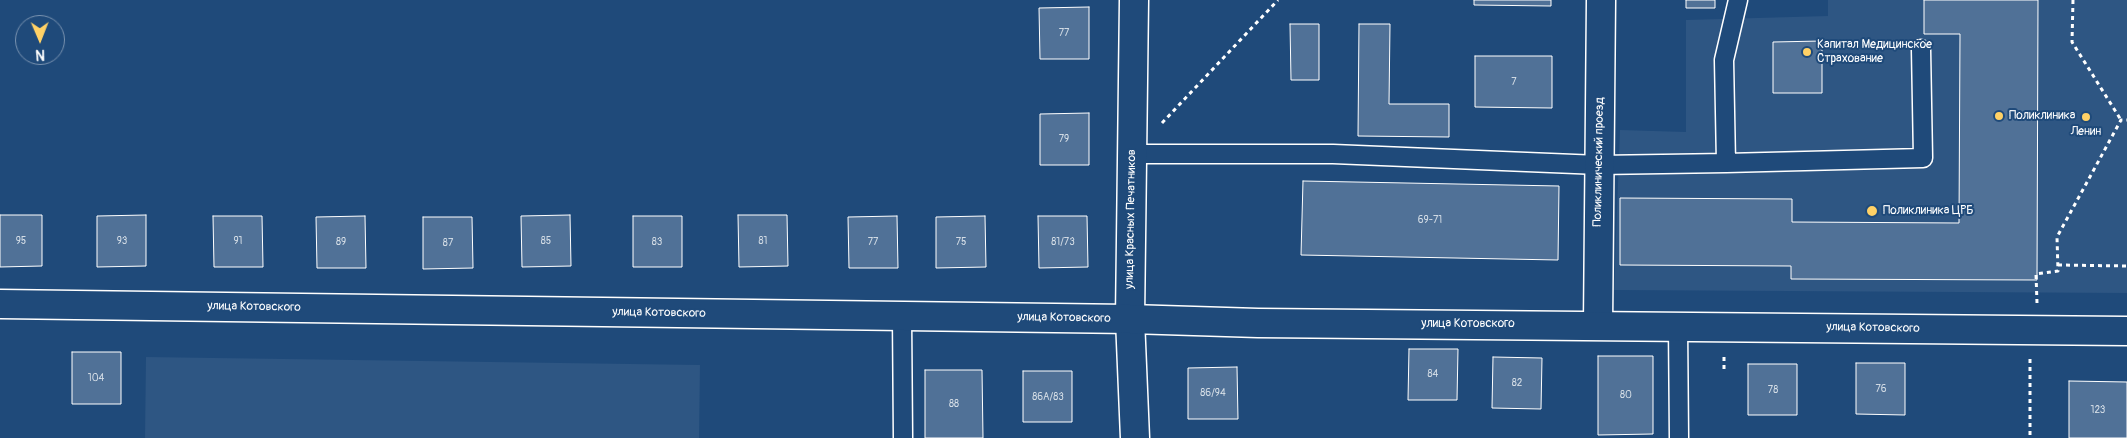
<!DOCTYPE html>
<html>
<head>
<meta charset="utf-8">
<style>
  body { margin:0 }
  #map { position:relative; width:2127px; height:438px; overflow:hidden; background:#1f4a7a; font-family:Pangolin,sans-serif }
  canvas { display:block }
  .north { position:absolute; left:15px; top:15px; width:50px; height:50px; box-sizing:border-box; background:#1f4a7a; border:1px solid #7992af; border-radius:50%; rotate:179deg; font-size:14px; font-weight:700; line-height:20px; text-align:center; color:#fff }
  .north::after { content:''; display:block; margin:auto; width:18px; height:22px; background:#ffd166; clip-path:polygon(50% 0,100% 100%,50% 72%,0 100%) }
</style>
</head>
<body>
<div id="map">
<canvas width="2127" height="438"></canvas>
<div class="north">N</div>
</div>
<script>
const g = document.querySelector('canvas').getContext('2d');
g.lineJoin = 'round';
function fillPath(path, color) { g.fillStyle = color; g.fill(path, 'evenodd'); }
const poly = rows => new Path2D(rows.map(r => 'M' + r).join(''));
function stroke(path, color, width, dash) { g.strokeStyle = color; g.lineWidth = width; g.lineCap = dash ? 'butt' : 'round'; g.setLineDash(dash || []); g.stroke(path); }
function drawText(font, color, halo, rows, align = 'center') {
  g.font = font + ' Pangolin,sans-serif'; g.lineWidth = 4; g.setLineDash([]); g.textBaseline = 'middle'; g.strokeStyle = halo; g.fillStyle = color; for (const [text, x, y, turn = 0] of rows) {
    g.save(); g.translate(x, y); g.rotate((+turn || 0) * Math.PI / 180); g.textAlign = isNaN(turn) ? turn : align; if (halo) g.strokeText(text, 0, 0); g.fillText(text, 0, 0); g.restore();
  }
}
const built = poly([
  [1828,0,2127,0,2127,293,1614,290,1620,130,1686,132,1686,20,1828,16],
  [146,357,700,365,699,438,145,438]
]);
const building = poly([
  [1474,0,1551,0,1551,6,1474,5,1474,0],
  [1686,0,1715,0,1715,8,1686,8,1686,0],
  [1924,0,2038,0,2037,280,1791,279,1791,266,1620,265,1620,198,1792,199,1792,222,1959,223,1960,34,1924,34,1924,0],
  [1089,7,1089,59,1040,59,1039,8,1089,7],
  [1290,24,1319,24,1319,80,1291,80,1290,24],
  [1359,24,1390,24,1389,104,1449,104,1449,137,1358,136,1359,24],
  [1822,41,1822,93,1773,93,1773,42,1822,41],
  [1475,56,1552,56,1552,108,1475,107,1475,56],
  [1089,113,1089,165,1040,165,1040,114,1089,113],
  [1303,181,1559,186,1558,260,1301,255,1303,181],
  [0,215,42,215,42,266,0,267,0,215],
  [146,215,146,266,97,267,97,216,146,215],
  [570,215,571,266,522,267,521,216,570,215],
  [738,215,787,215,788,266,739,267,738,215],
  [213,216,262,216,263,267,214,267,213,216],
  [365,216,366,268,317,268,316,217,365,216],
  [633,216,682,216,682,267,633,267,633,216],
  [897,216,898,268,849,268,848,217,897,216],
  [985,216,986,267,936,268,936,217,985,216],
  [1038,216,1087,216,1088,267,1039,268,1038,216],
  [423,217,472,217,473,268,423,269,423,217],
  [1409,349,1458,349,1457,400,1408,400,1409,349],
  [72,352,121,352,121,404,72,404,72,352],
  [1598,356,1653,356,1653,434,1598,435,1598,356],
  [1493,357,1542,358,1541,409,1492,408,1493,357],
  [1856,363,1905,363,1905,415,1856,414,1856,363],
  [1748,364,1797,364,1797,415,1748,415,1748,364],
  [1237,367,1238,419,1188,419,1188,368,1237,367],
  [925,370,982,370,983,438,925,438,925,370],
  [1023,371,1072,371,1072,422,1023,422,1023,371],
  [2069,381,2127,382,2127,438,2069,438,2069,381]
]);
const path = poly([
  [2073,0,2072,42,2121,120],
  [1162,123,1278,0],
  [2058,265,2127,266],
  [2037,303,2036,274,2058,271,2057,237,2121,120,2127,120],
  [2030,359,2030,438],
  [1724,369,1724,356]
]);
const service = poly([
  [1132,154,1333,154,1599,165,1726,163,1724,60,1738,0],
  [1726,163,1923,158,1921,49],
  [902,316,903,438],
  [1678,325,1679,438]
]);
const minor = poly([
  [1134,0,1130,319,1135,438],
  [1598,325,1601,0]
]);
const tertiary = poly([
  [0,304,1130,319,1258,323,2127,331]
]);
const markers = [
  [1807,52,5,"#ffd166"],
  [1999,116,5,"#ffd166"],
  [2086,117,5,"#ffd166"],
  [1872,211,6,"#ffd166"]
];
const numberNames = [
  ["77",1064,33],
  ["7",1514,82],
  ["79",1064,139],
  ["69-71",1430,220],
  ["95",21,241],
  ["93",122,241],
  ["91",238,241],
  ["85",546,241],
  ["81",763,241],
  ["89",341,242],
  ["83",657,242],
  ["77",873,242],
  ["75",961,242],
  ["81/73",1063,242],
  ["87",448,243],
  ["84",1433,374],
  ["104",96,378],
  ["82",1517,383],
  ["76",1881,389],
  ["78",1773,390],
  ["86/94",1213,393],
  ["80",1626,395],
  ["86А/83",1048,397],
  ["88",954,404],
  ["123",2098,410]
];
const poiNames = [
  ["Капитал Медицинское",1817,45],
  ["Страхование",1817,59],
  ["Поликлиника",2009,116],
  ["Ленин",2086,132,"center"],
  ["Поликлиника ЦРБ",1883,211]
];
const streetNames = [
  ["Поликлинический проезд",1599,162,-89],
  ["улица Красных Печатников",1131,219,-89],
  ["улица Котовского",254,307,1],
  ["улица Котовского",659,313,1],
  ["улица Котовского",1064,318,1],
  ["улица Котовского",1468,324],
  ["улица Котовского",1873,328,1]
];
fillPath(built, '#2e5683');
fillPath(building, '#507197');
stroke(building, '#fff', 1);
stroke(service, '#fff', 21);
stroke(minor, '#fff', 31);
stroke(tertiary, '#fff', 31);
stroke(path, '#fff', 3, [4, 4]);
stroke(service, '#1f4a7a', 18);
stroke(minor, '#1f4a7a', 28);
stroke(tertiary, '#1f4a7a', 28);
for (const [x, y, r, color] of markers) { const dot = new Path2D(); dot.arc(x, y, r, 0, 2 * Math.PI); g.fillStyle = color; g.fill(dot); stroke(dot, '#1f4a7a', 2); }
drawText('10px', '#d3dce5', null, numberNames);
drawText('12px', '#fff', '#1f4a7a', poiNames, 'left');
drawText('12px', '#fff', '#1f4a7a', streetNames);
</script>
</body>
</html>
